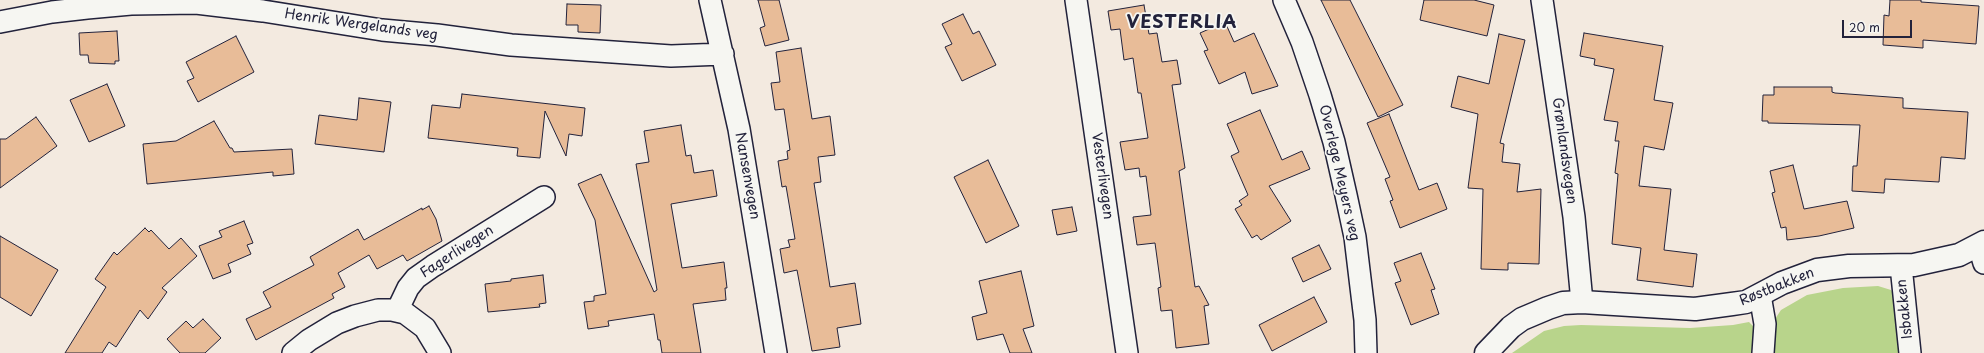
<!DOCTYPE html>
<html>
<head>
<meta charset="utf-8">
<style>
  body { margin:0 }
  #map { position:relative; width:1984px; height:353px; overflow:hidden; background:#f3eae0; font-family:"Playpen Sans",sans-serif }
  canvas { display:block }
  .scale { position:absolute; left:1842px; top:20px; width:70px; height:18px; box-sizing:border-box; border:2px solid #22223b; border-top:0; padding-left:5px; font-size:12px; line-height:14px; white-space:nowrap; color:#22223b; -webkit-text-stroke:3px #f6f6f2; paint-order:stroke }
</style>
</head>
<body>
<div id="map">
<canvas width="1984" height="353"></canvas>
<div class="scale">20 m</div>
</div>
<script>
const g = document.querySelector('canvas').getContext('2d');
g.lineJoin = 'round';
function fillPath(path, color) { g.fillStyle = color; g.fill(path, 'evenodd'); }
const poly = rows => new Path2D(rows.map(r => 'M' + r).join(''));
function stroke(path, color, width, dash) { g.strokeStyle = color; g.lineWidth = width; g.lineCap = dash ? 'butt' : 'round'; g.setLineDash(dash || []); g.stroke(path); }
function drawText(font, color, halo, rows, align = 'center') {
  g.font = font + ' "Playpen Sans",sans-serif'; g.lineWidth = 3.5; g.setLineDash([]); g.textBaseline = 'middle'; g.strokeStyle = halo; g.fillStyle = color; for (const [text, x, y, turn = 0] of rows) {
    g.save(); g.translate(x, y); g.rotate((+turn || 0) * Math.PI / 180); g.textAlign = isNaN(turn) ? turn : align; if (halo) g.strokeText(text, 0, 0); g.fillText(text, 0, 0); g.restore();
  }
}
const green = poly([
  [1878,286,1891,290,1897,301,1903,353,1767,353,1771,325,1781,310,1807,295,1843,288],
  [1749,322,1755,328,1756,353,1512,353,1544,331,1564,326,1581,325,1690,328,1733,325]
]);
const building = poly([
  [758,0,779,0,789,40,765,46,760,28,765,26,758,0],
  [1321,0,1350,0,1403,105,1378,117,1321,0],
  [1424,0,1474,0,1494,5,1487,36,1420,20,1424,0],
  [1890,0,1921,0,1921,2,1979,6,1976,44,1923,40,1923,48,1883,45,1884,15,1889,16,1890,0],
  [567,4,601,5,600,33,578,32,578,25,566,25,567,4],
  [1144,5,1149,34,1157,33,1162,62,1177,60,1181,84,1172,85,1185,168,1179,171,1195,287,1199,286,1209,305,1204,306,1209,344,1176,348,1172,310,1161,311,1158,288,1161,287,1155,243,1137,245,1133,217,1151,215,1146,176,1140,177,1139,168,1125,170,1120,142,1148,138,1141,93,1138,93,1133,58,1124,60,1120,29,1111,30,1108,11,1144,5],
  [963,14,973,34,979,31,996,65,962,81,945,47,952,44,942,24,963,14],
  [1225,22,1234,42,1254,33,1278,86,1252,94,1245,72,1219,84,1204,51,1208,50,1200,33,1225,22],
  [117,31,119,61,115,61,115,64,89,63,88,55,80,55,79,33,117,31],
  [1584,33,1663,46,1654,100,1673,103,1664,150,1644,146,1639,186,1671,189,1664,250,1697,254,1693,287,1637,280,1641,248,1612,244,1618,174,1615,173,1619,141,1615,141,1618,122,1604,120,1614,69,1594,65,1595,59,1580,56,1584,33],
  [1499,34,1525,40,1500,143,1504,144,1502,162,1520,164,1517,192,1541,189,1539,264,1508,263,1508,270,1481,269,1483,189,1468,188,1478,114,1451,107,1458,76,1489,84,1499,34],
  [236,36,254,72,198,102,187,81,194,78,186,62,236,36],
  [801,48,812,119,830,116,835,155,818,157,821,182,814,183,830,287,855,283,861,324,837,328,840,347,812,351,797,270,784,273,780,249,790,247,788,240,795,239,786,186,782,187,778,161,788,159,787,151,790,150,784,109,775,110,771,83,780,82,776,52,801,48],
  [107,84,125,126,89,142,70,100,107,84],
  [1774,87,1832,87,1832,92,1835,93,1903,98,1903,108,1968,112,1965,159,1941,157,1939,182,1885,179,1884,193,1852,191,1853,166,1857,166,1860,125,1768,123,1768,121,1762,121,1763,95,1774,95,1774,87],
  [462,94,585,108,582,136,569,134,566,156,545,111,540,158,517,156,518,148,428,138,432,105,460,108,462,94],
  [359,98,391,102,384,152,315,144,319,115,357,120,359,98],
  [1260,110,1282,160,1302,151,1310,169,1269,186,1291,221,1261,240,1257,235,1252,238,1235,209,1242,205,1239,201,1248,195,1231,156,1239,152,1227,124,1260,110],
  [1389,114,1419,190,1437,183,1447,209,1400,228,1390,201,1393,200,1385,179,1390,177,1367,123,1389,114],
  [36,117,57,146,0,188,0,139,6,139,36,117],
  [214,121,230,148,232,148,234,152,292,149,294,174,273,176,273,172,147,184,143,144,176,141,214,121],
  [681,125,686,156,691,155,694,173,713,170,717,196,671,204,682,268,724,262,727,288,725,288,726,300,693,304,701,353,662,353,660,340,658,340,654,314,608,321,609,326,588,329,584,302,594,301,594,296,606,294,595,220,578,184,601,174,654,292,657,290,636,164,649,162,644,131,681,125],
  [988,160,1019,226,986,243,954,177,988,160],
  [1793,165,1804,209,1847,201,1854,228,1819,236,1787,240,1786,227,1781,228,1772,193,1775,192,1770,171,1793,165],
  [429,206,436,219,442,241,407,261,403,255,377,269,369,255,338,273,345,287,332,294,334,298,256,340,246,319,271,307,263,292,314,265,310,257,358,229,364,240,422,208,422,210,429,206],
  [1072,207,1077,231,1057,235,1052,210,1072,207],
  [244,221,253,243,247,245,251,254,228,264,231,272,213,279,199,246,222,237,219,231,244,221],
  [145,228,149,232,151,230,169,249,181,238,197,256,162,288,167,292,148,319,140,310,116,347,109,342,102,353,65,353,106,287,95,279,114,252,117,255,145,228],
  [0,236,58,270,31,316,0,297,0,236],
  [1319,245,1331,269,1303,282,1292,258,1319,245],
  [1421,253,1435,289,1431,290,1439,314,1411,325,1395,283,1401,281,1394,263,1421,253],
  [1021,271,1034,326,1023,329,1032,353,1010,353,1003,334,977,340,972,317,987,313,979,281,1021,271],
  [543,275,546,303,539,304,540,307,488,312,485,284,511,281,511,279,543,275],
  [1314,297,1327,322,1272,351,1259,325,1314,297],
  [203,319,221,338,205,353,180,353,167,339,186,321,193,328,203,319]
]);
const minor = poly([
  [710,0,739,129,776,353],
  [1076,0,1127,353],
  [1284,0,1302,42,1320,95,1334,142,1346,195,1355,237,1361,287,1365,320,1366,353],
  [1542,0,1574,217,1582,302],
  [0,22,52,12,87,8,131,4,196,3,263,11,382,30,437,35,511,45,671,56,723,54],
  [1979,246,1984,263],
  [1901,266,1910,353],
  [1760,295,1765,324,1763,353],
  [397,311,408,288,416,278,433,266,544,197],
  [293,353,309,340,337,323,355,316,378,310,392,310,405,313,425,328,440,353]
]);
const tertiary = poly([
  [1486,353,1511,327,1522,319,1548,308,1563,303,1582,302,1695,309,1732,304,1746,302,1782,283,1817,270,1849,266,1914,265,1959,255,1984,242]
]);
const streetNames = [
  ["Henrik Wergelands veg",361,25,8],
  ["Grønlandsvegen",1564,151,82],
  ["Overlege Meyers veg",1339,173,77],
  ["Nansenvegen",747,176,80],
  ["Vesterlivegen",1102,176,82],
  ["Fagerlivegen",457,252,-33],
  ["Røstbakken",1777,287,-22],
  ["Isbakken",1905,309,-96]
];
const districtNames = [
  ["VESTERLIA",1182,23]
];
fillPath(green, '#b8d48b');
fillPath(building, '#e8bc98');
stroke(building, '#22223b', 1);
stroke(minor, '#22223b', 24);
stroke(tertiary, '#22223b', 25);
stroke(minor, '#f6f6f2', 21);
stroke(tertiary, '#f6f6f2', 22);
drawText('14px', '#22223b', '#f6f6f2', streetNames);
g.letterSpacing = '1px';
drawText('bold 18px', '#22223b', '#f6f6f2', districtNames);
g.letterSpacing = '0px';
</script>
</body>
</html>
